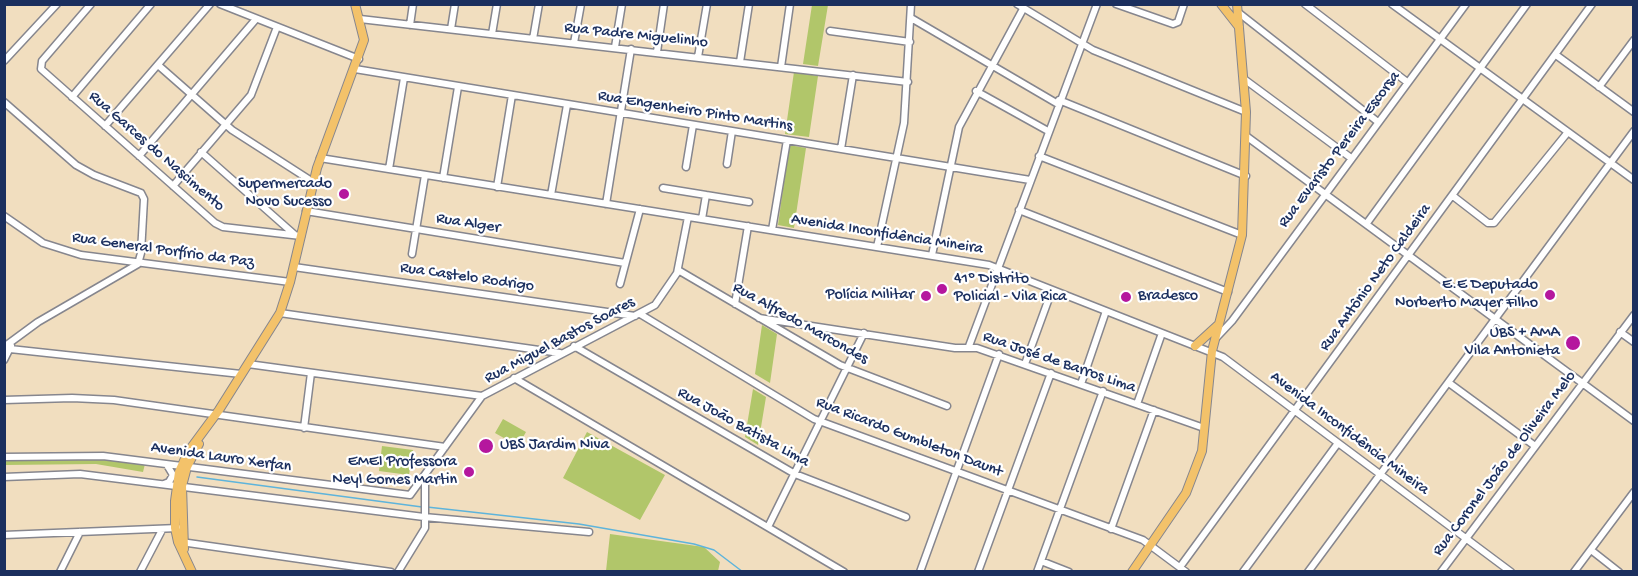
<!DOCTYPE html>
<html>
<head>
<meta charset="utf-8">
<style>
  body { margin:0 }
  #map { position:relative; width:1638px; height:576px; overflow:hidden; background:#f1debf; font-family:"Gochi Hand",sans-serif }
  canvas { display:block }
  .frame { position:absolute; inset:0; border:6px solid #1b2f5e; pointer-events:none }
</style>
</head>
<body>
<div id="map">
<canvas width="1638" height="576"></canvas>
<div class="frame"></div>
</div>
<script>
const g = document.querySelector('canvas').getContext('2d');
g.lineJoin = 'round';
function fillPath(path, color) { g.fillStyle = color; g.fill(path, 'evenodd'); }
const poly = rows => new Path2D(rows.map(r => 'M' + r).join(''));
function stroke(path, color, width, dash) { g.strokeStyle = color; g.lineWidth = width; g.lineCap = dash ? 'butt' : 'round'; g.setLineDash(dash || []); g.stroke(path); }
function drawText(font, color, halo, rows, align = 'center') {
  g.font = font + ' "Gochi Hand",sans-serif'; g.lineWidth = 4.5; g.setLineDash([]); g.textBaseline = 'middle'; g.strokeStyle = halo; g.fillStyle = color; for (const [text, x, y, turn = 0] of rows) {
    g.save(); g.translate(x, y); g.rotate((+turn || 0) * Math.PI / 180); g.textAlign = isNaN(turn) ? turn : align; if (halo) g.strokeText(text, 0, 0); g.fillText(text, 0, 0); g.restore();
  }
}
const green = poly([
  [812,5,828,5,818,66,803,64],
  [794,72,818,76,809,137,785,134],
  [789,145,806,148,794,228,778,225],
  [762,325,777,334,770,383,755,374],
  [753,389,766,397,758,445,745,437],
  [503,419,526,432,518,446,495,433],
  [587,432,665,475,640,520,563,478],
  [382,446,413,450,409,475,379,471],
  [74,453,111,455,145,464,143,472,96,464,5,465,4,454],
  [610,534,704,547,720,562,718,571,606,571]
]);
const stream = poly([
  [197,477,422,507],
  [427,507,579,524,694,544,714,550,743,572]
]);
const minor = poly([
  [91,4,42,61,41,69,215,223,223,227,301,236],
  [220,4,359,59],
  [1017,4,1093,50,1246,112],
  [1116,4,1173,24,1178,22,1184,4],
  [1305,4,1407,82],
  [1392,4,1634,180],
  [1239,13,1378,122],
  [911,18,1058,104],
  [360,19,908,82],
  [410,25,413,4],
  [451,29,455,4],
  [830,31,910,42],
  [492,34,497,4],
  [533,39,539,4],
  [574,43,581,4],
  [615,47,622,4],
  [657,52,664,4],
  [1556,55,1634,112],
  [698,57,707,4],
  [4,61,57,4],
  [740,62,749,4],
  [158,65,232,130,313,182],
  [781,67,790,4],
  [355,69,1030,180],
  [1244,79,1351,158],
  [1599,87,1634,40],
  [976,91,1048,131],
  [72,97,151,4],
  [1059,100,1246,176],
  [4,102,76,165,94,175,141,193,144,199,141,253,138,264,38,322,4,347],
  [105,126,210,4],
  [1246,136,1634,421],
  [841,149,853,75],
  [201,152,295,235],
  [139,156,256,19],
  [1039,156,1242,235],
  [320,158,989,265,1223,357,1511,572],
  [727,164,732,131],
  [686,167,693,125],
  [389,169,404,78],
  [443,178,458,87],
  [173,186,251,95,277,27],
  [497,187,512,95],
  [663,188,749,202],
  [551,195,567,105],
  [1453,196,1488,223,1494,223,1568,132],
  [606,204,631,49],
  [1019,210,1228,292],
  [306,211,625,263],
  [4,216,43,243,81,255,290,282],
  [702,219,706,195],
  [1367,223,1527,4],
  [772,230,787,140],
  [877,247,904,123,911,4],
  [412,254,425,175],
  [932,255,959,127,1023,9],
  [294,267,635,316],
  [678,270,840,365,947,406],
  [620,284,640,209],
  [735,304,748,226],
  [280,313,560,353],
  [640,314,814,419,1143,540,1186,572],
  [759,318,955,348,977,348,1204,428],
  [1620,332,1634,342],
  [1216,338,1232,321,1466,4],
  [574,346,795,474,906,517],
  [969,346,1097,4],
  [10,349,241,374],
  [4,360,11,346],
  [248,364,482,396],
  [1025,364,1052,290],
  [514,378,844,572],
  [1449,383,1535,446],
  [1081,384,1106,311],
  [4,400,72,398,114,400,445,447],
  [1137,404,1162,333],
  [304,428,311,373],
  [4,457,103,456,410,495,482,396,655,305,677,273,688,217],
  [4,477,80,474,424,517,589,532],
  [164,484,169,482,173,475,167,465],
  [768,527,864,333],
  [1111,529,1154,410],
  [4,535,178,528],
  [181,542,391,572],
  [1591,550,1619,572],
  [1041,561,1069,572],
  [1180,567,1592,4],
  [60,572,80,532],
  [140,572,162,530],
  [398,572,425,528,425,476],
  [920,572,999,354],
  [978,572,1051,373],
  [1037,572,1103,391],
  [1243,572,1338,443],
  [1308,572,1634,131],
  [1441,572,1634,315],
  [1574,572,1634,492]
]);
const major = poly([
  [1221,4,1239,27],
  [1195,346,1218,325],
  [184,549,182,486,187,467,199,444],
  [192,572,178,542,175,528,175,501,179,472,188,452,219,410,280,313,290,282,317,168,364,40,355,4],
  [1132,572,1186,493,1202,451,1212,351,1242,235,1246,112,1237,4]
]);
const markers = [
  [344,194,6,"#b5179e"],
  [942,289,6,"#b5179e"],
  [1550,295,6,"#b5179e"],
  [926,296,6,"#b5179e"],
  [1126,297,6,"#b5179e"],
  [1573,343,8,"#b5179e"],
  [486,446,8,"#b5179e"],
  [469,472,6,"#b5179e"]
];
const streetNames = [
  ["Rua Padre Miguelinho",636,36,6],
  ["Rua Engenheiro Pinto Martins",695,112,9],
  ["Rua Evaristo Pereira Escorsa",1340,150,-53],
  ["Rua Garces do Nascimento",156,152,41],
  ["Rua Alger",468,224,9],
  ["Avenida Inconfidência Mineira",887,235,9],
  ["Rua General Porfírio da Paz",163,251,8],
  ["Rua Castelo Rodrigo",467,278,8],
  ["Rua Antônio Neto Caldeira",1376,278,-54],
  ["Rua Alfredo Marcondes",800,324,29],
  ["Rua Miguel Bastos Soares",560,341,-28],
  ["Rua José de Barros Lima",1059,363,19],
  ["Rua João Batista Lima",743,428,29],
  ["Avenida Inconfidência Mineira",1349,434,37],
  ["Rua Ricardo Gumbleton Daunt",909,438,21],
  ["Avenida Lauro Xerfan",221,458,8],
  ["Rua Coronel João de Oliveira Melo",1505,464,-53]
];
const poiNames = [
  ["Supermercado",332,185],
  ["Novo Sucesso",332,203],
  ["41º Distrito",954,280,"left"],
  ["Policial - Vila Rica",954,298,"left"],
  ["E.E Deputado",1538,286],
  ["Norberto Mayer Filho",1538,304],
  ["Polícia Militar",914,296],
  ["Bradesco",1138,297,"left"],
  ["UBS + AMA",1560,334],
  ["Vila Antonieta",1560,352],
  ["UBS Jardim Niva",500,446,"left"],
  ["EMEI Professora",457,463],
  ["Neyl Gomes Martin",457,481]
];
fillPath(green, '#b1c66a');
stroke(stream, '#5eb4db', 1.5);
stroke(minor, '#86868e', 9);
stroke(major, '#86868e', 10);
stroke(minor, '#fff', 6);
stroke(major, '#f3c26a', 8);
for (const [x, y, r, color] of markers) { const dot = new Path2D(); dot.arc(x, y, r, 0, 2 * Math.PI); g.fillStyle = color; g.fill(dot); stroke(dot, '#fff', 2); }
drawText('16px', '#1b2f5e', '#fff', streetNames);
drawText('16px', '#1b2f5e', '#fff', poiNames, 'right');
</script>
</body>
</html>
